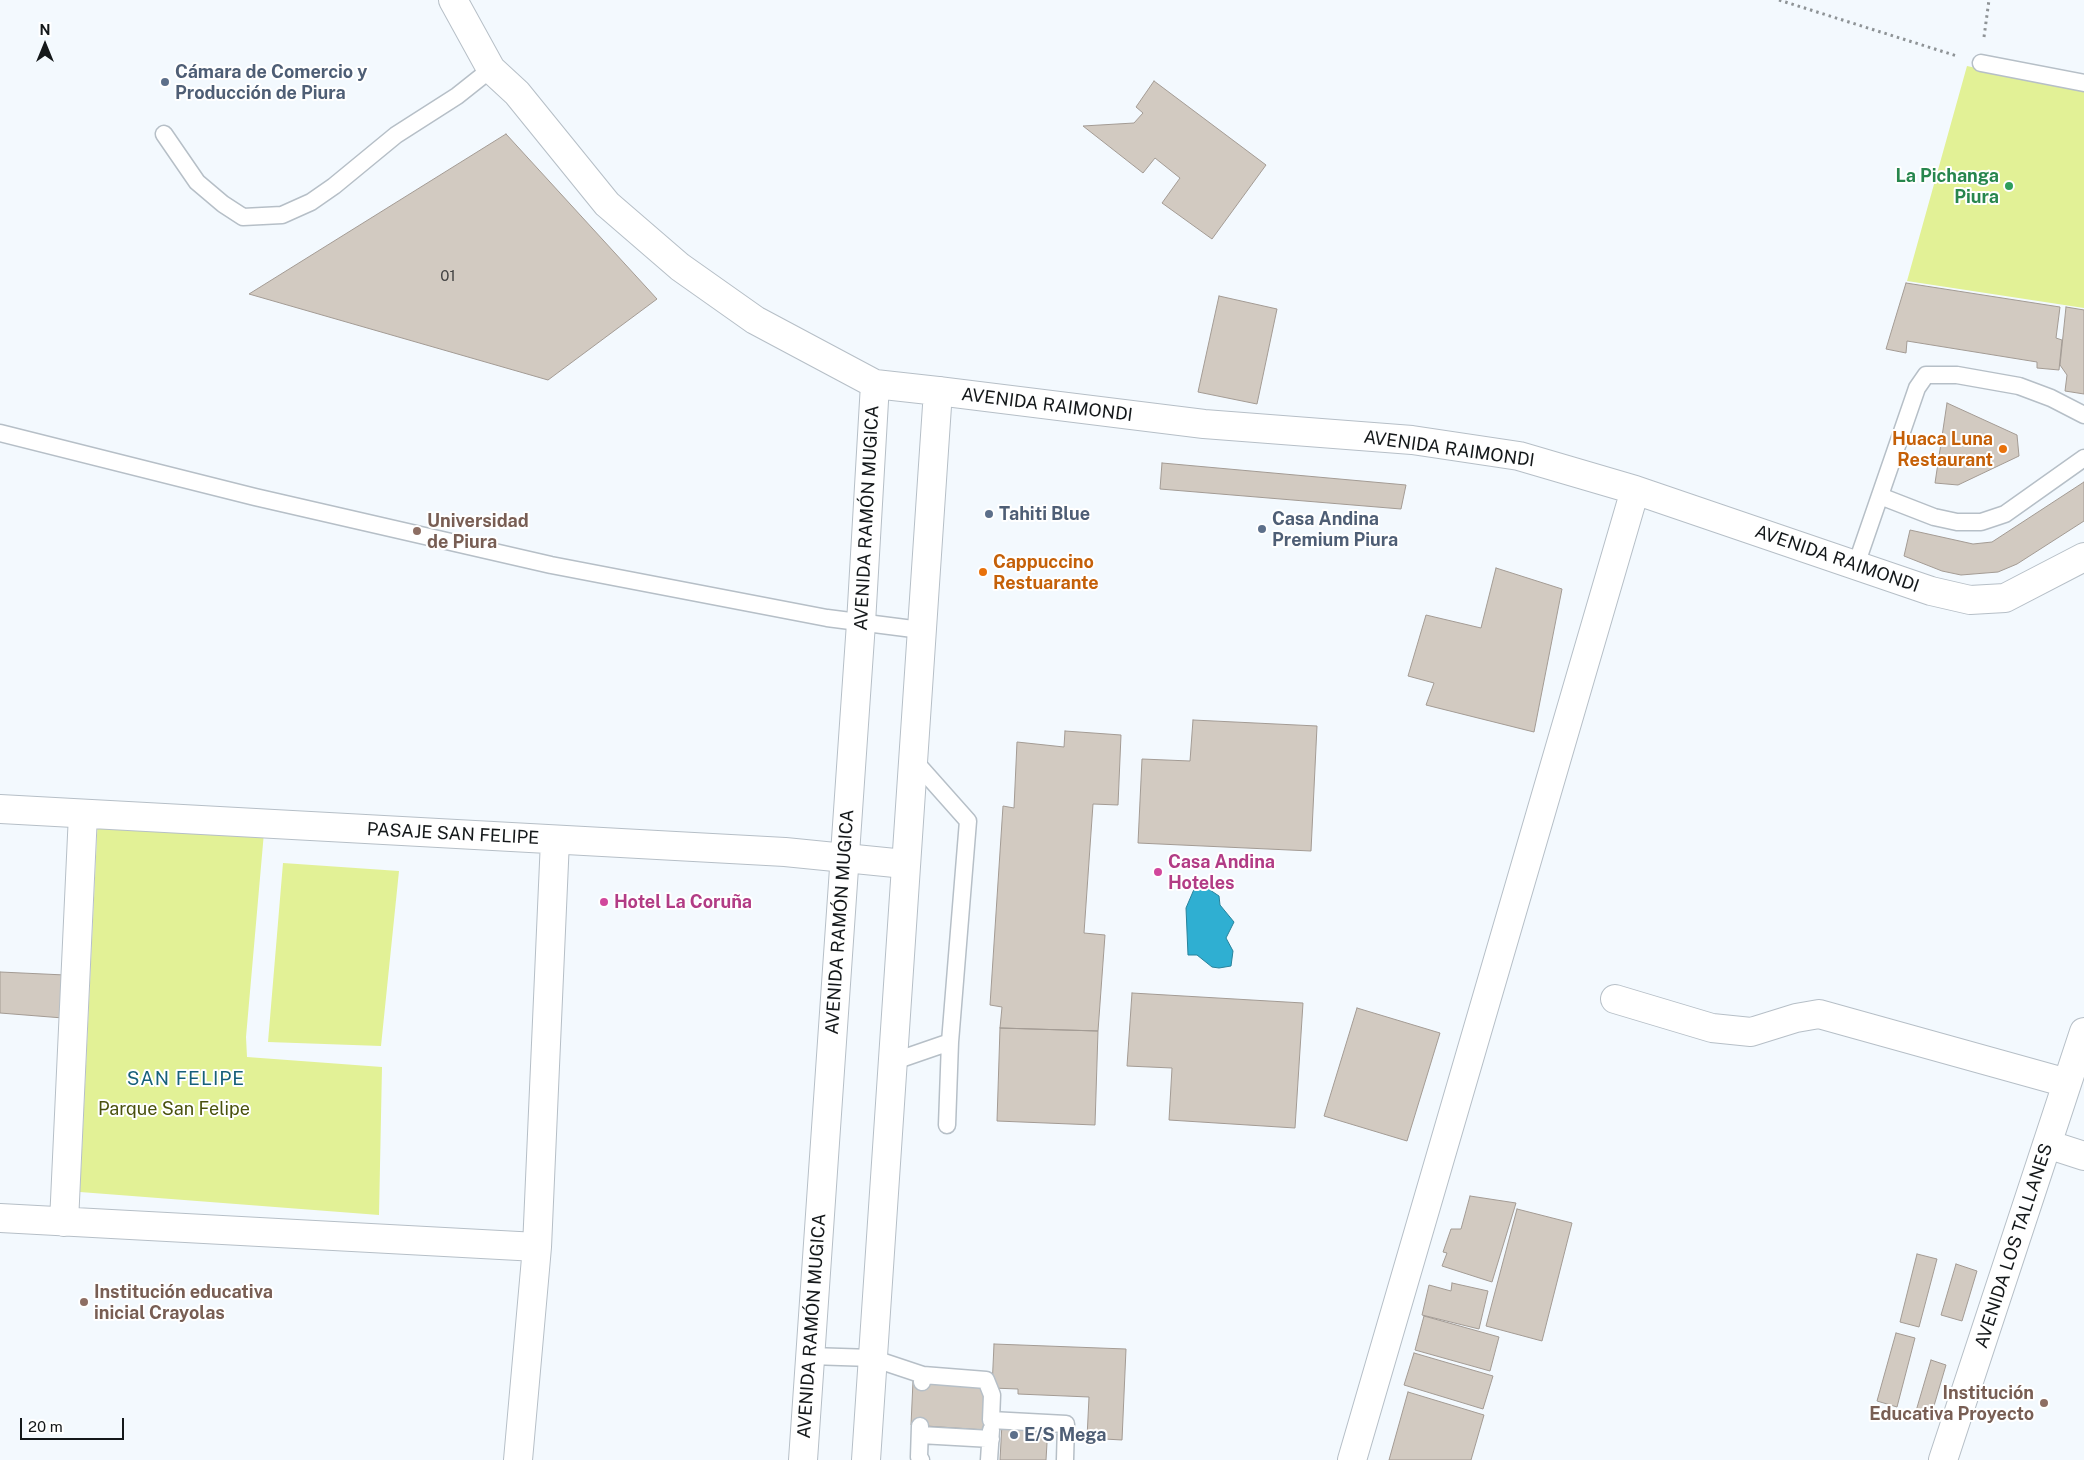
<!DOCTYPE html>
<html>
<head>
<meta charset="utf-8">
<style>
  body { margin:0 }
  #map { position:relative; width:2084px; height:1460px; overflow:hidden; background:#f3f9fe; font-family:"Public Sans",sans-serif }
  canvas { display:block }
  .north { position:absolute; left:20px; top:20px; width:50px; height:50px; -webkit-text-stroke:4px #fff; paint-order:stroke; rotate:0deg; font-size:14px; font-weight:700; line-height:20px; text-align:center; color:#14181a }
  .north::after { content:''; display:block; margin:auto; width:18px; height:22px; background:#14181a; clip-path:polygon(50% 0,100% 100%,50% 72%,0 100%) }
  .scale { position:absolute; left:20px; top:1418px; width:104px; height:22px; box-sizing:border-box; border:2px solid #14181a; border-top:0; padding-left:6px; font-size:15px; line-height:18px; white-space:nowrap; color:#14181a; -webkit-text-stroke:4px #fff; paint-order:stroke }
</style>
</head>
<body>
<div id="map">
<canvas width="2084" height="1460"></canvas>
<div class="north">N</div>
<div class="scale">20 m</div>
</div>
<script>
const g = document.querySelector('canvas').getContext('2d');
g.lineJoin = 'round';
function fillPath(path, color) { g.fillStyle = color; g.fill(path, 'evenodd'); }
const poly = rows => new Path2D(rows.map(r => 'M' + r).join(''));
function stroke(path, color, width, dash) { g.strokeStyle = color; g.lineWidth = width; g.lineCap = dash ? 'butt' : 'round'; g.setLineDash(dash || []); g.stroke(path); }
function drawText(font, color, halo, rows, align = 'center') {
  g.font = font + ' "Public Sans",sans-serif'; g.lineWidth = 4; g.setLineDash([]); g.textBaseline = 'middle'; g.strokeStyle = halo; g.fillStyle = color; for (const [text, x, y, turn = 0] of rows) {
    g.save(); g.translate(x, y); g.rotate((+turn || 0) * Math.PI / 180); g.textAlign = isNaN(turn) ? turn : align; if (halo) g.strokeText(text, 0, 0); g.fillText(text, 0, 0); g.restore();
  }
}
const green = poly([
  [1967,66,2084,91,2084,308,1907,281],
  [98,815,265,821,246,1037,247,1057,382,1067,379,1215,80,1192],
  [283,863,399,871,381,1046,268,1042]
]);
const water = poly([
  [1195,887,1207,888,1219,896,1220,905,1234,922,1226,938,1233,951,1231,966,1219,968,1212,967,1197,955,1188,955,1186,908,1195,887]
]);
const building = poly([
  [1154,81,1266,165,1212,239,1162,203,1180,178,1155,158,1143,173,1083,126,1134,123,1143,113,1136,107,1154,81],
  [506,134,657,299,548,380,249,294,506,134],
  [1906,283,2060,307,2056,338,2062,340,2059,370,2037,368,2037,362,1907,341,1906,353,1886,349,1906,283],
  [1219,296,1277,309,1257,404,1198,392,1219,296],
  [2066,307,2084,310,2084,394,2065,391,2067,375,2060,365,2066,307],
  [1947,403,2017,435,2019,456,1958,485,1935,483,1947,403],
  [1162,463,1406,485,1401,509,1160,489,1162,463],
  [2084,482,2084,521,2017,564,1998,572,1961,575,1942,571,1904,556,1910,530,1973,544,1992,542,2084,482],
  [1496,568,1562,589,1534,732,1426,705,1434,683,1408,676,1426,615,1481,628,1496,568],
  [1193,720,1317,726,1311,851,1138,843,1142,759,1190,761,1193,720],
  [1065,731,1121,735,1118,805,1093,804,1084,933,1105,935,1098,1031,1000,1028,1002,1007,990,1005,1003,806,1014,808,1017,742,1064,747,1065,731],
  [0,972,65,975,63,1018,0,1013,0,972],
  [1132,993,1303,1003,1295,1128,1169,1120,1172,1068,1127,1066,1132,993],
  [1357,1008,1440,1033,1407,1141,1324,1116,1357,1008],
  [1000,1028,1098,1031,1095,1125,997,1121,1000,1028],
  [1470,1196,1516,1203,1492,1282,1442,1266,1447,1253,1443,1252,1451,1229,1461,1229,1470,1196],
  [1517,1209,1572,1223,1542,1341,1486,1326,1517,1209],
  [1917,1254,1937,1259,1919,1327,1900,1322,1917,1254],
  [1956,1264,1977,1271,1962,1321,1941,1315,1956,1264],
  [1452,1283,1488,1291,1479,1329,1422,1315,1429,1285,1451,1291,1452,1283],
  [1424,1316,1499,1337,1490,1371,1415,1350,1424,1316],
  [1896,1333,1915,1338,1897,1407,1877,1401,1896,1333],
  [994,1344,1126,1349,1122,1440,1087,1438,1089,1397,1018,1394,1018,1389,992,1388,994,1344],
  [1414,1353,1493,1376,1483,1409,1404,1385,1414,1353],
  [1931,1360,1946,1365,1931,1416,1916,1411,1931,1360],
  [913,1381,988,1386,985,1430,911,1425,913,1381],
  [1408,1392,1484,1415,1471,1460,1389,1460,1408,1392],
  [1002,1423,1048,1426,1046,1460,1000,1460,1002,1423]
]);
const path = poly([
  [1779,0,1957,56],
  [1984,37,1989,0]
]);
const service = poly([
  [1981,63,2084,83],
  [164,134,197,182,223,204,243,217,282,215,311,202,334,186,396,135,457,96,491,69],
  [0,433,255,497,551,565,827,618,921,630],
  [1880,496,1934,517,1957,522,1981,522,2005,514,2084,458],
  [1856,565,1917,388,1926,375,1957,375,2019,386,2051,398,2084,415],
  [892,1062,950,1042,968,821,912,758],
  [947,1125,950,1042],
  [810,1356,872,1358,923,1375,922,1382],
  [923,1375,986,1380,992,1395,991,1420,1066,1424,1065,1460],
  [920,1426,919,1457,921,1460],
  [920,1435,991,1439],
  [989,1460,991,1430]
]);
const minor = poly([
  [938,391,1204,424,1412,440,1519,456,1635,490,1931,591,1970,600,2005,598,2084,557],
  [0,809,785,852,905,864],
  [1615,999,1712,1028,1751,1032,1796,1018,1819,1014,2067,1083],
  [2047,1144,2084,1156],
  [0,1218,537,1247],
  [64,1222,83,814],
  [518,1460,537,1247,555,840],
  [1352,1460,1635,490],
  [1943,1460,2084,1032]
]);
const tertiary = poly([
  [453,0,491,69,517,93,607,204,680,267,755,320,875,384,938,391,866,1460],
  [803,1460,861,623,875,384]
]);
const markers = [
  [165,82,5,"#5c6f8a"],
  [2009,186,5,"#2e9e5b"],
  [2003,449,5,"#e8710a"],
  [989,514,5,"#5c6f8a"],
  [1262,529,5,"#5c6f8a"],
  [417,531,5,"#8d6e63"],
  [983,572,5,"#e8710a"],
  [1158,872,5,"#d1479c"],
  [604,902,5,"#d1479c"],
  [84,1302,5,"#8d6e63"],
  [2044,1403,5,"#8d6e63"],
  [1014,1435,5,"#5c6f8a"]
];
const numberNames = [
  ["01",448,276]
];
const serviceNames = [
  ["Cámara de Comercio y",175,72],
  ["Producción de Piura",175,93],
  ["Tahiti Blue",999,514],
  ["Casa Andina",1272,519],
  ["Premium Piura",1272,540],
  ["E/S Mega",1024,1435]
];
const leisureNames = [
  ["La Pichanga",1999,176],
  ["Piura",1999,197]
];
const streetNames = [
  ["AVENIDA RAIMONDI",1047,405,7],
  ["AVENIDA RAIMONDI",1449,449,8],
  ["AVENIDA RAMÓN MUGICA",867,518,-87],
  ["AVENIDA RAIMONDI",1837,559,19],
  ["PASAJE SAN FELIPE",453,834,3],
  ["AVENIDA RAMÓN MUGICA",840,922,-86],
  ["AVENIDA LOS TALLANES",2014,1246,-72],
  ["AVENIDA RAMÓN MUGICA",812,1326,-86]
];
const foodNames = [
  ["Huaca Luna",1993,439],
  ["Restaurant",1993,460],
  ["Cappuccino",993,562,"left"],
  ["Restuarante",993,583,"left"]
];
const educationNames = [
  ["Universidad",427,521],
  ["de Piura",427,542],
  ["Institución educativa",94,1292],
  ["inicial Crayolas",94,1313],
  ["Institución",2034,1393,"right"],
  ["Educativa Proyecto",2034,1414,"right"]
];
const hotelNames = [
  ["Casa Andina",1168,862],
  ["Hoteles",1168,883],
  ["Hotel La Coruña",614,902]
];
const parkNames = [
  ["Parque San Felipe",174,1109]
];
const neighbourhoodNames = [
  ["SAN FELIPE",186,1079]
];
fillPath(green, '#e2f196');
fillPath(water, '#2fafd2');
stroke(water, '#27829b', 1);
fillPath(building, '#d2cac1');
stroke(building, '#a39b94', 1);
stroke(service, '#b6bfc7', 19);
stroke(minor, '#b6bfc7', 30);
stroke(tertiary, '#b6bfc7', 30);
stroke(path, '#8e9396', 3, [2.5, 4]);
stroke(service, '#fff', 16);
stroke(minor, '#fff', 28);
stroke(tertiary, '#fff', 28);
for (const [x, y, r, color] of markers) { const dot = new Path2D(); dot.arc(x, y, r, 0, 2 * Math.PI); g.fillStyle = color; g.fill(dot); stroke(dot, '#fff', 2); }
drawText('15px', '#444', null, numberNames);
drawText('bold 18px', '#4e5e75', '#fff', serviceNames, 'left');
drawText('bold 18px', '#27864d', '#fff', leisureNames, 'right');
drawText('18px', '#14181a', '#fff', streetNames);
drawText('bold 18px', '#c56008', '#fff', foodNames, 'right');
drawText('bold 18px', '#785e54', '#fff', educationNames, 'left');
drawText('bold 18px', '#b23c85', '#fff', hotelNames, 'left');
drawText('18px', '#49510c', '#fff', parkNames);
g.letterSpacing = '1px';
drawText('19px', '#17607a', '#fff', neighbourhoodNames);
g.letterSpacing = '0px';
</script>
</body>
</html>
